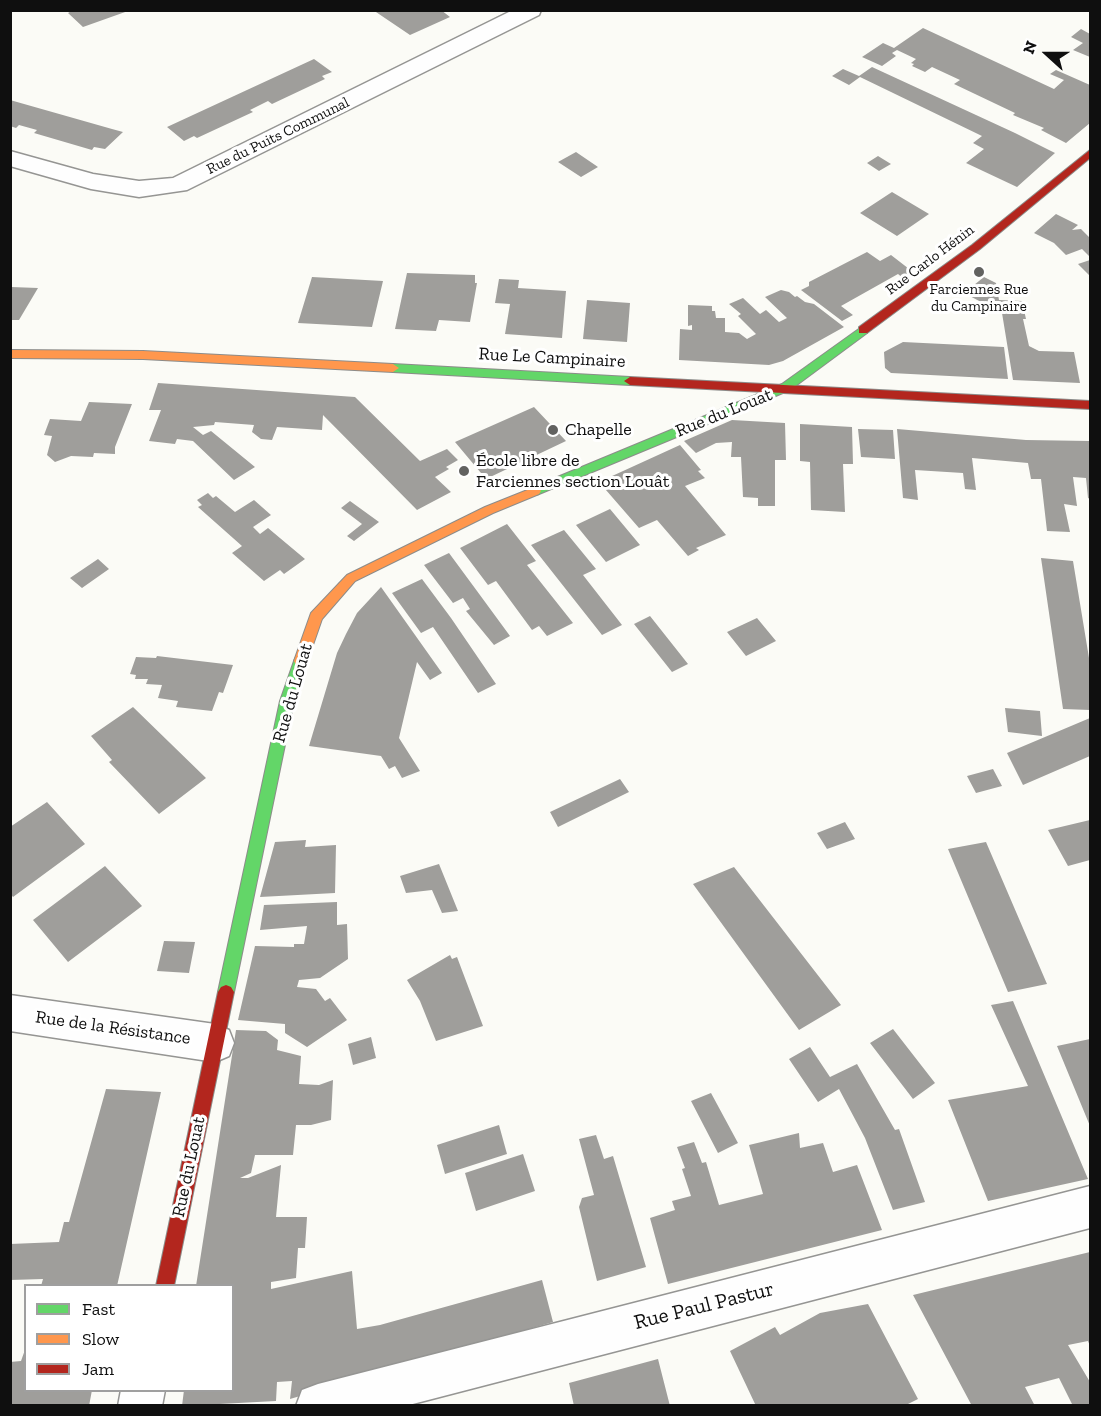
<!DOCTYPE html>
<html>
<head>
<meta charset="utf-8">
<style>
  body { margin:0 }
  #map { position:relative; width:1101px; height:1416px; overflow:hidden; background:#fbfbf6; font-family:"Zilla Slab",serif }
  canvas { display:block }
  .frame { position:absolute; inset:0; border:12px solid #0f0f0f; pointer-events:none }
  .legend { position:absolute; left:24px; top:1284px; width:210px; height:108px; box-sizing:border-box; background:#fff; border:2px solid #9f9f9f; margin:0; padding:8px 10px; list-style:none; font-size:18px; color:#0f0f0f }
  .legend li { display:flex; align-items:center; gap:12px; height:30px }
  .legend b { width:30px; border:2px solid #9f9f9f }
  .north { position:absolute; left:1017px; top:24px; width:60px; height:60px; -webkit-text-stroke:4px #fff; paint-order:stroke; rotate:291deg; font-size:16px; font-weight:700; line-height:24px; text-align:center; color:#0f0f0f }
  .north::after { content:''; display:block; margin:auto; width:21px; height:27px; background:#0f0f0f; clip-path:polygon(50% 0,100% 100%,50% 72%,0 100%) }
</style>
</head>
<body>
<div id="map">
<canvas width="1101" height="1416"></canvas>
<div class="frame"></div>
<ul class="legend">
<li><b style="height:8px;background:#63d668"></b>Fast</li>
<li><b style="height:8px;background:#ff974d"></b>Slow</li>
<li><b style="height:8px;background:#b3261e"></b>Jam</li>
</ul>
<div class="north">N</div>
</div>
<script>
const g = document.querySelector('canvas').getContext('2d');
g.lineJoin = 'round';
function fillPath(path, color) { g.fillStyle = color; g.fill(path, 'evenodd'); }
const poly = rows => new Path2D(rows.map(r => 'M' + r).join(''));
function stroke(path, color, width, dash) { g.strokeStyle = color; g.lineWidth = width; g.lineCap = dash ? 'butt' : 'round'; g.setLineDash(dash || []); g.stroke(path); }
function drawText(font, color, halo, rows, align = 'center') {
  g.font = font + ' "Zilla Slab",serif'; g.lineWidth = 6; g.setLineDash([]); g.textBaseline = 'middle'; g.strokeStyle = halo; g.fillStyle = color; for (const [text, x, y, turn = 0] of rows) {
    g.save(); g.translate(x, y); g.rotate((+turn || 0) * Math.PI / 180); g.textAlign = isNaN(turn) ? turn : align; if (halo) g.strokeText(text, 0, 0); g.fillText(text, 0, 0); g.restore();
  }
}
const building = poly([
  [73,10,128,10,128,11,83,27,68,13],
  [373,10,441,10,450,17,410,35],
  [923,28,1054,89,1064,80,1050,74,1056,70,1090,85,1090,123,1066,143,1041,130,1044,128,1013,115,1015,113,954,84,960,80,932,67,925,72,912,66,914,64,911,63,916,59,897,50,892,53,896,56,882,66,862,57,883,43,894,48],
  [1081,29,1090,34,1090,57,1073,50,1083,43,1071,37],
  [314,59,332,72,322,76,325,79,272,104,268,101,250,110,253,112,197,138,194,136,184,141,167,127],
  [872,67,1015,133,1055,153,1017,187,966,163,984,149,973,143,982,136,860,77,849,85,832,76,843,69,859,76],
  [10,100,112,129,123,132,105,149,94,147,92,150,34,133,37,130,19,125,16,128,10,126],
  [576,152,598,167,581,177,558,162],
  [878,156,891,164,879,171,867,163],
  [892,192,929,214,897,236,860,213],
  [1056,214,1078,225,1072,230,1081,229,1090,238,1090,257,1082,249,1066,255,1054,243,1034,233],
  [867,252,880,261,891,255,913,272,904,279,898,274,841,306,853,315,842,321,801,290,809,286,809,282],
  [1090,260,1090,276,1078,264],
  [407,273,475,275,475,283,477,283,470,322,439,320,436,331,395,329],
  [312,277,383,281,372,327,298,323],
  [984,277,996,283,999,300,1022,301,1026,319,1023,319,1029,346,1039,351,1074,352,1080,383,1013,380,1002,313,964,293],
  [499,279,519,280,518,288,566,291,562,338,505,334,510,304,495,303],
  [11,287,38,288,19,320,10,320],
  [781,290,789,292,795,297,797,296,805,302,814,304,844,327,783,361,769,365,679,360,680,329,692,330,692,325,688,326,688,305,712,306,712,311,715,311,716,318,725,318,725,332,739,333,747,339,756,334,738,316,741,314,729,304,743,298,760,314,766,310,779,322,787,318,765,297],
  [587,300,630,303,627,342,583,339],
  [903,342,1004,347,1008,379,891,373,885,368,884,352],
  [158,383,355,397,420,461,447,449,458,460,446,467,449,469,435,477,451,492,417,510,323,415,322,430,277,427,272,440,261,439,252,432,254,425,215,422,214,425,193,427,203,435,211,431,255,467,234,480,193,441,177,439,175,444,149,441,161,410,149,410],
  [89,402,132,404,115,447,115,454,94,453,93,457,71,456,55,462,47,455,52,436,44,435,50,419,81,421],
  [534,407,566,441,486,479,455,442],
  [732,420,785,423,786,460,775,460,775,506,758,506,758,498,743,497,741,457,731,457,732,442,716,443,696,453,684,441],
  [800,424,852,427,853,464,843,464,845,512,811,510,810,462,800,461],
  [858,429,893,430,895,459,861,457],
  [897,429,1026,440,1090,441,1090,499,1088,498,1086,478,1073,477,1077,506,1064,504,1070,532,1047,531,1041,479,1031,479,1028,463,972,458,976,490,965,489,963,473,915,470,918,500,903,498],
  [680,445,701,470,698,471,705,478,685,486,726,535,696,548,699,550,688,556,657,520,639,528,599,482],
  [208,493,213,498,216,496,235,512,254,500,271,515,253,527,260,534,268,528,305,559,284,574,280,570,264,581,232,553,242,546,198,507,202,505,197,500],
  [350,501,379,522,354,541,347,536,362,524,341,508],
  [610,509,640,545,606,562,576,525],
  [507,524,536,561,527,565,573,623,547,636,539,626,532,630,496,581,488,585,460,548],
  [564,530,596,569,583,575,622,625,602,635,531,545],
  [449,553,477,591,510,636,494,645,466,611,470,609,463,598,453,603,424,565],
  [1041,558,1073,561,1090,664,1090,710,1063,709],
  [98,559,109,569,82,588,70,578],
  [422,579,451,618,496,684,478,693,433,627,421,633,392,593],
  [381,587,442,673,430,680,417,662,399,738,420,771,402,778,395,766,389,769,381,756,309,746,337,653,346,634,357,613],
  [650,616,688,664,672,672,634,624],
  [757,618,776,641,746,656,727,632],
  [157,656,233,665,223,693,219,692,212,711,176,707,178,701,158,698,162,685,146,684,148,679,135,679,136,675,130,674,136,657,156,658],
  [133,707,206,778,159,814,109,762,112,760,91,736],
  [1005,708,1040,711,1042,736,1008,732],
  [1090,718,1090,756,1023,785,1007,753],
  [993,769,1002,786,976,793,967,776],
  [620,779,629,792,558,827,550,812],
  [47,802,85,844,13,897,10,893,10,827],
  [1090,820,1090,860,1068,866,1048,830],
  [845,822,855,839,827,849,817,833],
  [306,840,305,847,336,845,335,893,260,897,275,842],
  [986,842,1047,984,1008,992,948,849],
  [439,864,458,911,442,913,432,890,406,893,400,876],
  [105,866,142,906,68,962,33,920],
  [734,867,841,1005,799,1030,693,884],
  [337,902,337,925,347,924,348,959,320,978,299,980,297,987,316,989,325,1001,330,998,347,1020,307,1047,285,1033,285,1024,238,1020,255,946,294,947,294,944,304,944,307,926,260,930,264,905],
  [164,941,195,942,189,973,157,971],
  [450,955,452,959,457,957,483,1026,436,1041,420,1001,407,980],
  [1013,1001,1088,1179,988,1201,948,1100,1028,1086,991,1005],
  [893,1029,935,1083,913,1099,870,1043],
  [236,1030,266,1031,278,1040,277,1050,301,1056,299,1084,319,1085,333,1080,331,1120,311,1125,296,1125,293,1155,255,1155,251,1173,240,1178,248,1178,281,1165,276,1217,307,1217,305,1248,298,1248,296,1278,271,1282,271,1289,352,1271,357,1329,380,1325,542,1280,553,1322,290,1399,292,1381,277,1382,276,1401,182,1406,184,1390,232,1390,232,1286,196,1286],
  [371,1037,376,1058,353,1065,348,1044],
  [1090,1039,1090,1126,1057,1046],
  [810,1047,830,1077,857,1064,895,1130,899,1129,925,1202,893,1210,865,1138,839,1089,818,1102,789,1059],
  [106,1089,161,1092,117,1286,41,1286,43,1279,10,1280,10,1244,59,1242,64,1222,69,1222],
  [711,1093,738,1143,718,1153,691,1101],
  [499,1125,507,1154,445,1174,437,1145],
  [799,1133,800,1148,823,1143,833,1172,857,1165,882,1230,668,1284,650,1218,675,1210,672,1201,691,1196,682,1169,685,1168,677,1147,694,1142,702,1163,706,1162,719,1205,763,1194,749,1145],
  [596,1135,604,1159,613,1156,646,1267,597,1281,579,1207,582,1198,594,1195,579,1139],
  [523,1154,535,1191,476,1211,465,1173],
  [1090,1252,1090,1346,1088,1341,1068,1345,1090,1382,1090,1406,1073,1406,1059,1378,1025,1387,1035,1406,972,1406,913,1295],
  [868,1304,918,1399,904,1406,866,1404,756,1406,730,1351,775,1327,780,1335,820,1313],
  [26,1347,26,1390,92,1390,89,1406,10,1406,10,1362,21,1361],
  [658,1359,670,1406,574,1406,569,1383]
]);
const street = poly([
  [513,10,541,10,539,15,187,190,139,197,91,189,10,166,10,151,93,174,139,181,173,178,513,10],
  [10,995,215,1024,229,1030,234,1043,229,1056,215,1062,10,1031,10,995],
  [1090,1186,1090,1228,405,1406,296,1406,302,1390,318,1384,1090,1186],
  [121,1390,165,1390,162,1406,118,1406,121,1390]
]);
const fast = poly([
  [863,326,868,330,867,333,790,390,539,494,535,495,529,491,531,488,782,384,863,326],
  [393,364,630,377,636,381,630,385,393,372,387,368,393,364],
  [301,656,306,657,308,661,294,701,234,992,231,997,226,999,221,997,218,992,280,701,294,661,296,657,301,656]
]);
const slow = poly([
  [10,350,143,351,393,364,399,368,393,372,143,359,10,358,10,350],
  [535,487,539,488,541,491,539,494,493,513,355,581,322,619,306,665,296,665,294,661,311,613,347,575,485,507,535,487]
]);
const jam = poly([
  [1090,150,1090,158,980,249,867,333,859,333,859,327,972,245,1090,150],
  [630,377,1090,401,1090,409,630,385,624,381,630,377],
  [226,985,231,987,234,992,174,1286,156,1286,218,992,221,987,226,985]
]);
const markers = [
  [979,272,6,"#626260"],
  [553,430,6,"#626260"],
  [464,471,6,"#626260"]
];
const farStreetnames = [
  ["Rue du Puits Communal",278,136,-26],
  ["Rue Carlo Hénin",930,260,-37]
];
const farPoinames = [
  ["Farciennes Rue",979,290],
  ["du Campinaire",979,307]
];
const streetNames = [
  ["Rue Le Campinaire",552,358,3],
  ["Rue du Louat",724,413,-22],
  ["Rue du Louat",293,693,-74],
  ["Rue de la Résistance",113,1028,8],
  ["Rue du Louat",189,1167,-78]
];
const poiNames = [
  ["Chapelle",565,430],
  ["École libre de",476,461],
  ["Farciennes section Louât",476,482]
];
const nearStreetnames = [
  ["Rue Paul Pastur",704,1306,-14]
];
fillPath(building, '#9f9e9b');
stroke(street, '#959593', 3);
stroke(fast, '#8c8c8a', 2);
stroke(slow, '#8c8c8a', 2);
stroke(jam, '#8c8c8a', 2);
fillPath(street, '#fefefe');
fillPath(fast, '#63d668');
fillPath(slow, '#ff974d');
fillPath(jam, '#b3261e');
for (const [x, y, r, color] of markers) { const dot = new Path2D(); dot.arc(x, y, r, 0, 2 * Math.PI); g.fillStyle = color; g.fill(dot); stroke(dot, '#fff', 2); }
drawText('15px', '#0f0f0f', '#fff', farStreetnames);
drawText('15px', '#0f0f0f', '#fff', farPoinames);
drawText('18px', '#0f0f0f', '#fff', streetNames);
drawText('18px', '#0f0f0f', '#fff', poiNames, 'left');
drawText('21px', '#0f0f0f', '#fff', nearStreetnames);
</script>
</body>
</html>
